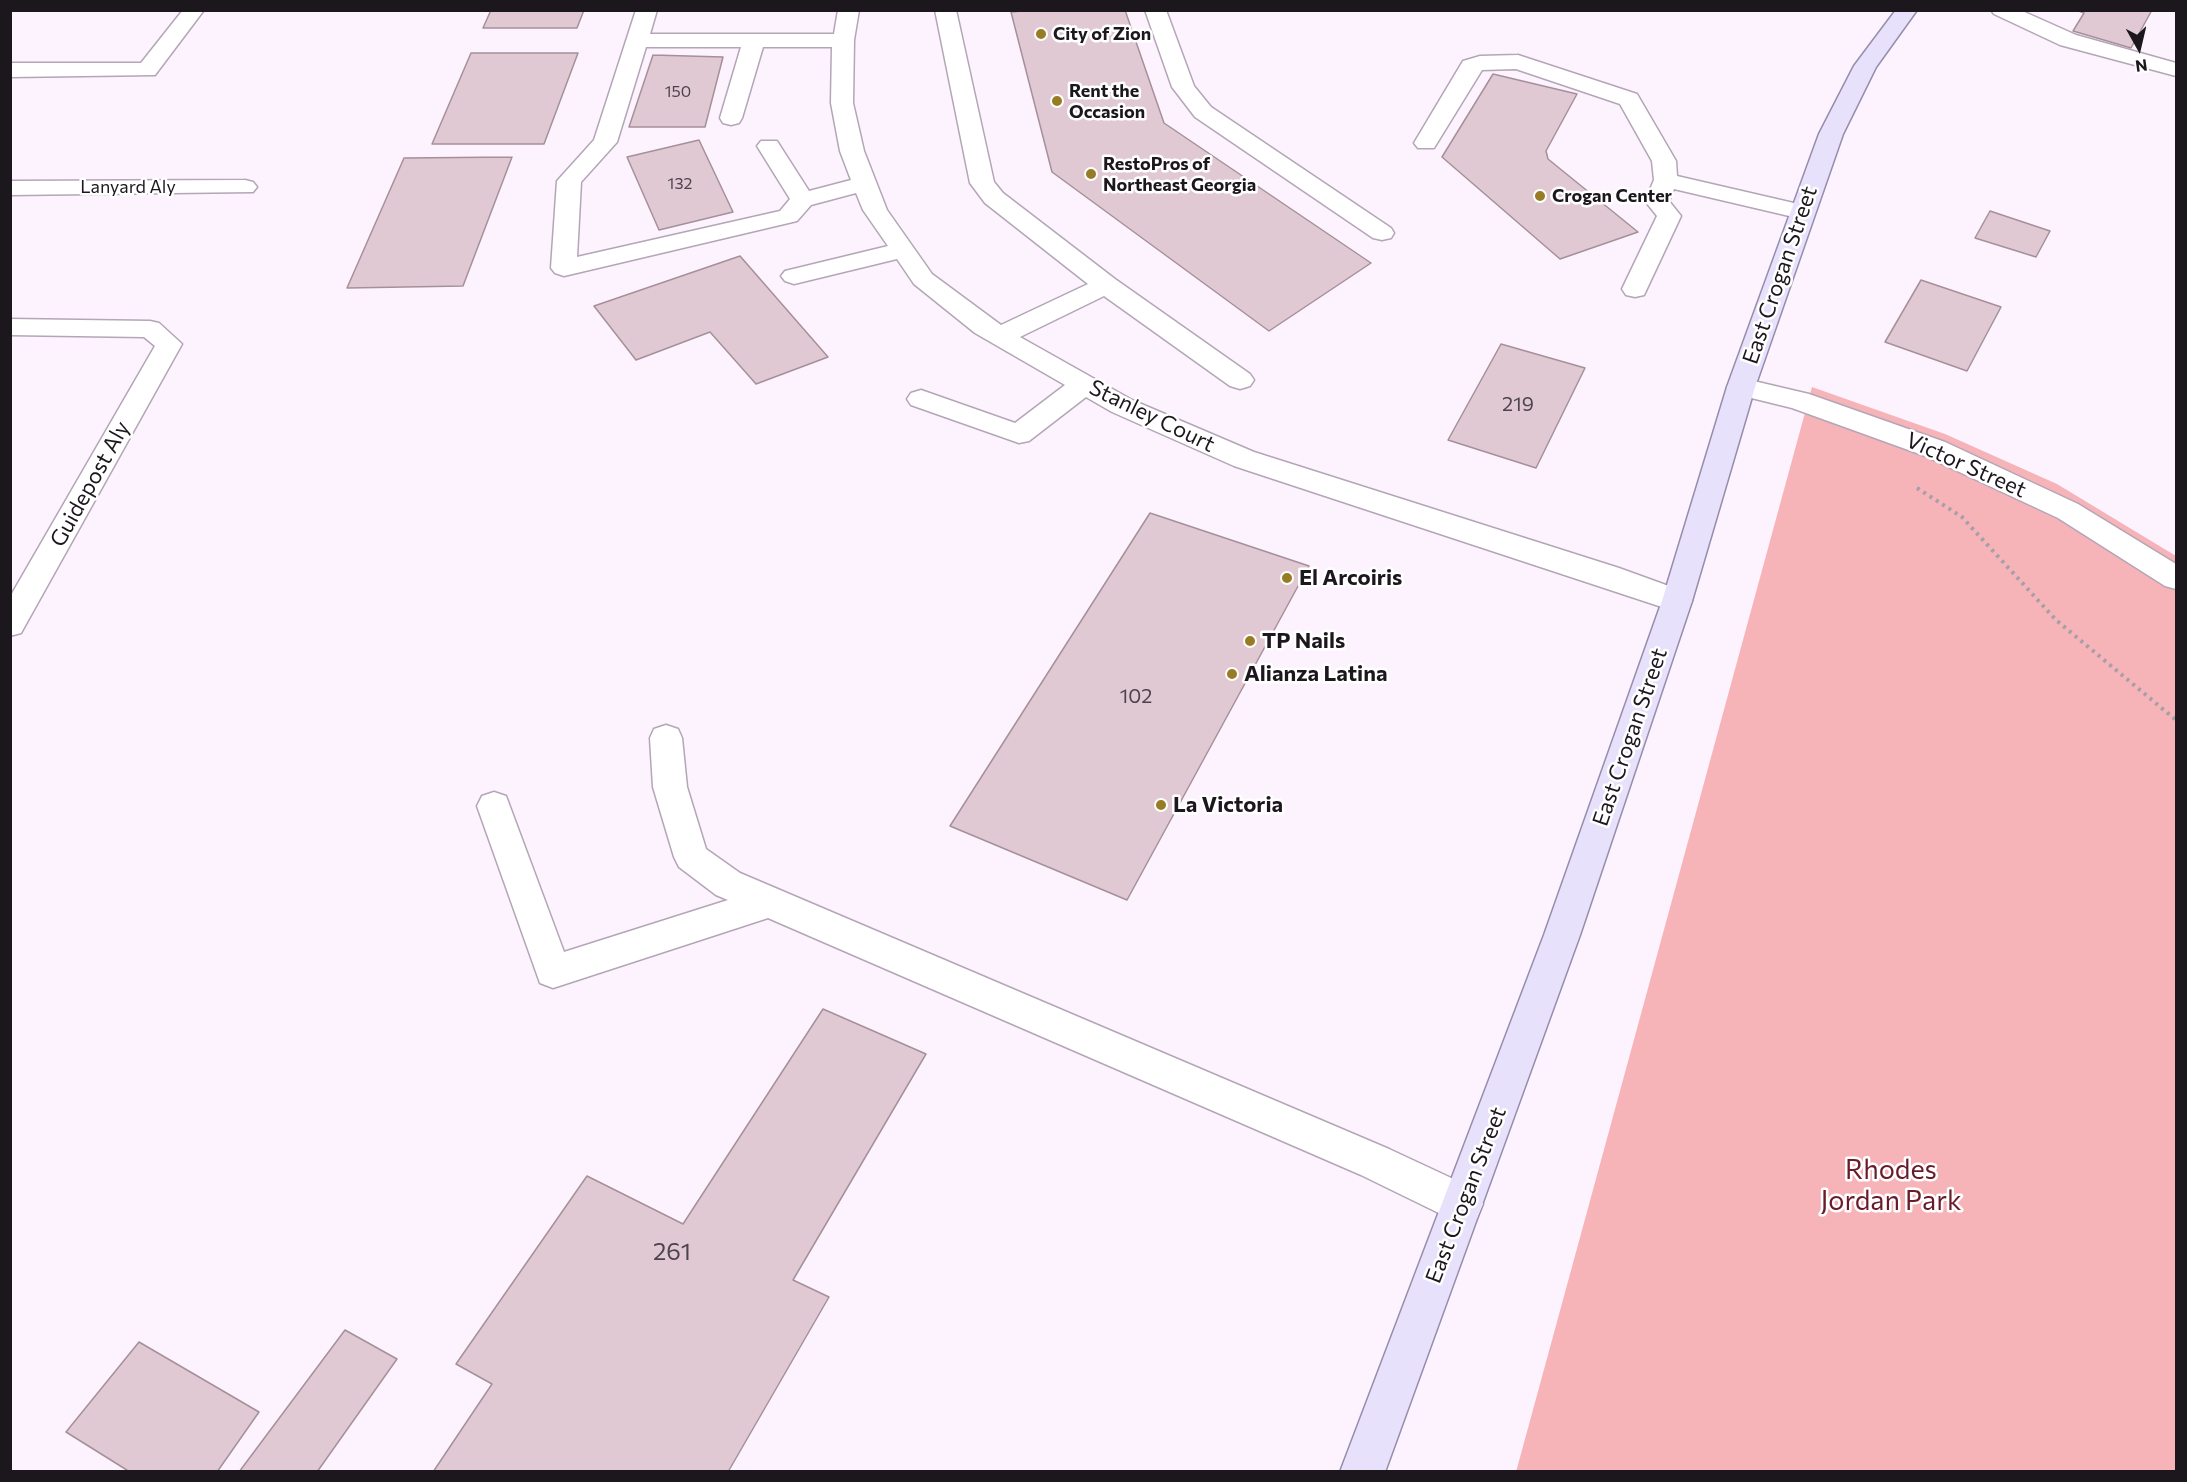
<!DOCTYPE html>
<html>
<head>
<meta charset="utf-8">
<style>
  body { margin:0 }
  #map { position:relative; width:2187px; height:1482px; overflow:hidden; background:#fcf3fe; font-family:Commissioner,sans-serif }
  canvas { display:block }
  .frame { position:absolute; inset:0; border:12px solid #1c171d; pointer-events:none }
  .north { position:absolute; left:2109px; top:18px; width:60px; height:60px; -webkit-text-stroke:4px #fff; paint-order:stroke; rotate:172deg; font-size:16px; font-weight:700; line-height:24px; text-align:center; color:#1c171d }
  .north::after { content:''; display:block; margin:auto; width:21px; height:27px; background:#1c171d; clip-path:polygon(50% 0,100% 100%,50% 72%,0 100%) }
</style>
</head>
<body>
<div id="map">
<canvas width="2187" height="1482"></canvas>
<div class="frame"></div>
<div class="north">N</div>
</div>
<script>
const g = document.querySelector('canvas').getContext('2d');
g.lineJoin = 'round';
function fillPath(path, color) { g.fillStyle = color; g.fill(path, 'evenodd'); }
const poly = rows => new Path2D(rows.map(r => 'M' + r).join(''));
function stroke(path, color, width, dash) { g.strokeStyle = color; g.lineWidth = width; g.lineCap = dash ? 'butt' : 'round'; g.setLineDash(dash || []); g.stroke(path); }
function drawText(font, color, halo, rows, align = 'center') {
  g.font = font + ' Commissioner,sans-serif'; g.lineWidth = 5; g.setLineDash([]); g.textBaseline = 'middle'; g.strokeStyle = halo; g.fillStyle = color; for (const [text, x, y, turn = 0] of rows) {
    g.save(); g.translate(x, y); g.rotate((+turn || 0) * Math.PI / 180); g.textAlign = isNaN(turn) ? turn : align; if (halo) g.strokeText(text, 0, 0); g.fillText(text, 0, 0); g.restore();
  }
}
const green = poly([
  [1812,387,1945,434,2057,484,2176,556,2176,1471,1516,1472]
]);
const building = poly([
  [491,10,584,10,577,28,483,28,491,10],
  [1032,10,1125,10,1164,123,1371,263,1269,331,1052,172,1011,12,1032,10],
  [2076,10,2152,10,2131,48,2073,31,2084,13,2076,10],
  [471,53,578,53,544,144,432,144,471,53],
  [653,55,723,57,705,127,629,127,653,55],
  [1493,74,1577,94,1546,151,1548,159,1638,232,1560,259,1442,157,1493,74],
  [699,140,733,212,659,230,627,157,699,140],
  [512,157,463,286,347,288,404,158,512,157],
  [1990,211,2050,231,2036,257,1975,238,1990,211],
  [740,256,828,357,756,384,710,332,636,360,594,306,740,256],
  [1921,280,2001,307,1967,371,1885,342,1921,280],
  [1501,344,1585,368,1536,468,1448,440,1501,344],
  [1150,513,1309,566,1127,900,950,826,1150,513],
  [823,1009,926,1054,793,1280,829,1297,728,1472,433,1472,492,1384,456,1364,587,1176,683,1224,823,1009],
  [345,1330,397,1359,317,1472,239,1472,345,1330],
  [139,1342,259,1412,217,1472,130,1472,66,1432,139,1342]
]);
const path = poly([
  [1917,488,1962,517,2056,620,2176,720]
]);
const minor = poly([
  [183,10,204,10,155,75,10,77,10,63,141,63,183,10],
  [636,10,657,10,650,34,834,34,838,10,859,10,854,40,853,103,864,151,887,210,932,274,1001,325,1088,284,985,203,970,183,935,10,956,10,994,182,1003,193,1115,279,1250,374,1254,380,1250,386,1240,389,1230,386,1104,296,1020,337,1132,400,1254,452,1619,568,1688,593,1692,601,1688,609,1677,612,1234,466,1112,412,1086,397,1029,441,1019,443,911,405,907,399,911,393,921,390,1015,423,1065,385,975,333,914,284,897,259,794,284,785,281,781,276,785,271,888,246,863,210,856,193,811,205,797,221,564,276,555,273,551,268,557,181,594,140,636,10],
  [646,47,741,47,720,118,723,123,731,125,739,123,742,118,763,47,832,47,831,103,840,151,851,180,809,191,777,141,761,141,757,146,790,199,780,211,577,257,581,182,617,142,646,47],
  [1145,10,1166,10,1194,86,1211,107,1391,228,1394,233,1391,238,1382,240,1373,238,1195,117,1172,87,1145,10],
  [1991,10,2020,10,2076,35,2176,63,2176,76,2060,45,1994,14,1991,10],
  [1518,55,1637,94,1676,161,1677,176,1811,207,1814,212,1811,217,1802,219,1674,189,1669,201,1681,216,1644,295,1635,297,1626,295,1622,289,1657,216,1645,201,1654,180,1652,161,1620,104,1516,69,1482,70,1434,148,1418,148,1414,143,1463,61,1480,56,1518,55],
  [245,180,253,182,257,187,253,192,10,195,10,181,245,180],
  [10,319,150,321,159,323,182,344,21,633,10,636,10,597,155,346,144,337,10,335,10,319],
  [1741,378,1809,394,1945,442,2078,504,2176,564,2176,589,2165,586,2058,518,1925,456,1792,408,1731,393,1727,387,1731,381,1741,378],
  [666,725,678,729,682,738,687,787,706,849,740,873,1389,1149,1477,1190,1483,1204,1477,1218,1463,1224,1449,1218,1361,1175,768,918,553,988,540,983,477,806,482,796,494,792,506,796,564,952,728,900,716,895,679,867,674,857,653,787,650,738,654,729,666,725]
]);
const major = poly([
  [1896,10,1917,10,1876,67,1843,134,1755,387,1692,601,1580,935,1385,1472,1340,1472,1544,935,1662,601,1727,387,1819,134,1854,66,1896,10]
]);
const markers = [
  [1041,34,6,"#977c25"],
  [1057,101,6,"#977c25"],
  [1091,174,6,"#977c25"],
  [1540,196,6,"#977c25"],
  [1287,578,6,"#977c25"],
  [1250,641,6,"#977c25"],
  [1232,674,6,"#977c25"],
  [1161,805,6,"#977c25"]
];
const farNumbernames = [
  ["150",678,92],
  ["132",680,184]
];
const farPoinames = [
  ["City of Zion",1053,34],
  ["Rent the",1069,91],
  ["Occasion",1069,112],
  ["RestoPros of",1103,164],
  ["Northeast Georgia",1103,185],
  ["Crogan Center",1552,196]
];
const farStreetnames = [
  ["Lanyard Aly",128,187]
];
const numberNames = [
  ["219",1518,404],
  ["102",1136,696]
];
const streetNames = [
  ["East Crogan Street",1780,275,-71],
  ["Stanley Court",1152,416,26],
  ["Victor Street",1966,465,24],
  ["Guidepost Aly",90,484,-61],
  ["East Crogan Street",1630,737,-71],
  ["East Crogan Street",1466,1195,-69]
];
const poiNames = [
  ["El Arcoiris",1299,578],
  ["TP Nails",1262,641],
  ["Alianza Latina",1244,674],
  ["La Victoria",1173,805]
];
const nearNumbernames = [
  ["261",672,1252]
];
const nearParknames = [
  ["Rhodes",1891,1170],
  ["Jordan Park",1891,1201]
];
fillPath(green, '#f6b4b9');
fillPath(building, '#e1c9d4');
stroke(building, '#a5909a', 1.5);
stroke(minor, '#b4a5b7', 3);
stroke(major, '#968dab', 3);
stroke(path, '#a79fa8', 4, [3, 4.5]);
fillPath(minor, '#fff');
fillPath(major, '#e7e1fb');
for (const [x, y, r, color] of markers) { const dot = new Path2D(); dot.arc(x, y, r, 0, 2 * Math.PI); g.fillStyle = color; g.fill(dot); stroke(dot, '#fff', 2); }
drawText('16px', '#4d444b', null, farNumbernames);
drawText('bold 18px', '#1c171d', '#fff', farPoinames, 'left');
drawText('18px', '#1c171d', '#fff', farStreetnames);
drawText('20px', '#4d444b', null, numberNames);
drawText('22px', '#1c171d', '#fff', streetNames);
drawText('bold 22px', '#1c171d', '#fff', poiNames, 'left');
drawText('24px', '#4d444b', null, nearNumbernames);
drawText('27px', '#691b2a', '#fff', nearParknames);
</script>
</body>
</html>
